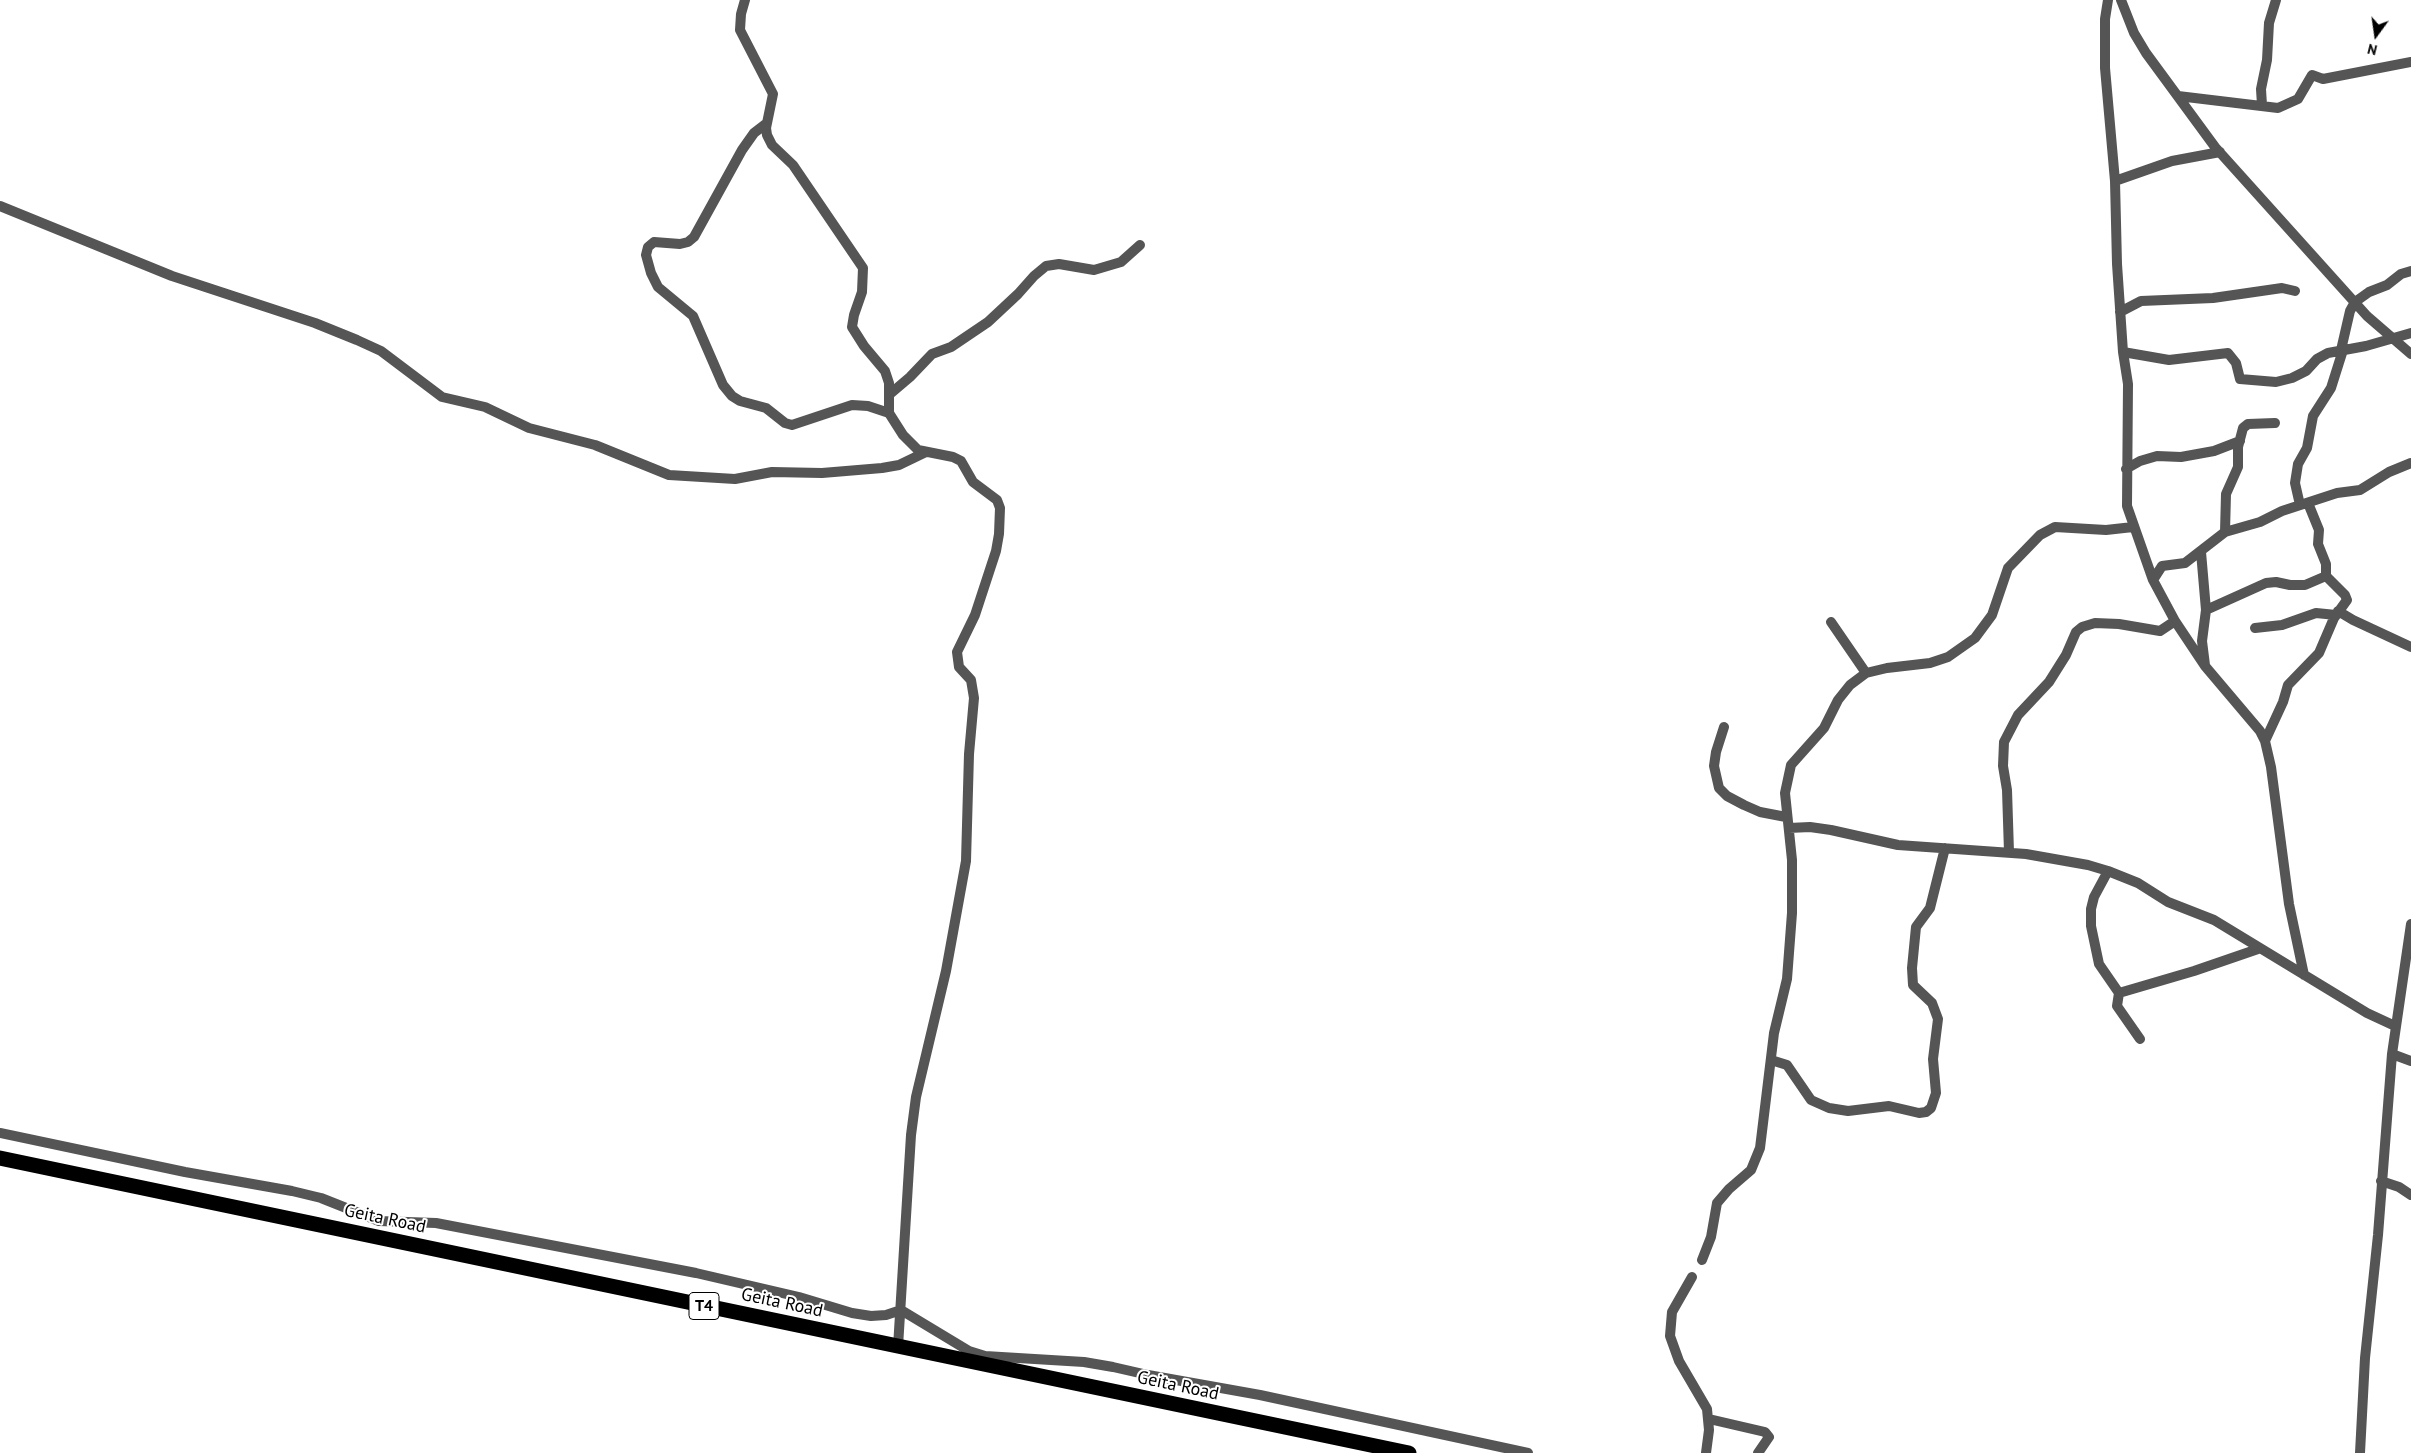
<!DOCTYPE html>
<html>
<head>
<meta charset="utf-8">
<style>
  body { margin:0 }
  #map { position:relative; width:2411px; height:1453px; overflow:hidden; background:#fff; font-family:"PT Sans",sans-serif }
  canvas { display:block }
  .north { position:absolute; left:2351px; top:10px; width:50px; height:50px; -webkit-text-stroke:4px #fff; paint-order:stroke; rotate:194deg; font-size:14px; font-weight:700; line-height:20px; text-align:center; color:#000 }
  .north::after { content:''; display:block; margin:auto; width:18px; height:22px; background:#000; clip-path:polygon(50% 0,100% 100%,50% 72%,0 100%) }
</style>
</head>
<body>
<div id="map">
<canvas width="2411" height="1453"></canvas>
<div class="north">N</div>
</div>
<script>
const g = document.querySelector('canvas').getContext('2d');
g.lineJoin = 'round';
const poly = rows => new Path2D(rows.map(r => 'M' + r).join(''));
function stroke(path, color, width, dash) { g.strokeStyle = color; g.lineWidth = width; g.lineCap = dash ? 'butt' : 'round'; g.setLineDash(dash || []); g.stroke(path); }
function drawText(font, color, halo, rows, align = 'center') {
  g.font = font + ' "PT Sans",sans-serif'; g.lineWidth = 4; g.setLineDash([]); g.textBaseline = 'middle'; g.strokeStyle = halo; g.fillStyle = color; for (const [text, x, y, turn = 0] of rows) {
    g.save(); g.translate(x, y); g.rotate((+turn || 0) * Math.PI / 180); g.textAlign = isNaN(turn) ? turn : align; if (halo) g.strokeText(text, 0, 0); g.fillText(text, 0, 0); g.restore();
  }
}
const street = poly([
  [745,0,741,14,740,30,773,94,766,128,767,135,772,145,793,165,863,268,862,292,854,315,852,327,864,346,885,371,889,383,889,413,903,435,918,450,953,457,961,461,973,482,997,500,1000,508,999,534,996,551,975,615,957,652,959,667,971,680,974,698,969,754,966,861,946,971,916,1097,911,1135,898,1347],
  [2108,0,2105,19,2105,68,2115,181,2117,264,2123,352,2128,384,2127,506,2153,580,2175,621,2205,666,2260,731,2265,741,2271,767,2289,904,2304,975],
  [2121,0,2134,33,2146,53,2215,147,2367,316,2411,354],
  [2178,96,2278,108,2298,99,2312,75,2323,79,2411,62],
  [2262,105,2261,89,2267,60,2269,23,2276,0],
  [767,123,754,133,742,150,694,237,688,242,680,244,654,242,648,247,646,255,651,273,658,287,693,316,723,385,732,396,740,401,766,408,785,423,792,425,852,405,868,406,889,413],
  [2115,181,2172,161,2220,152],
  [0,206,172,276,315,323,357,340,381,351,442,397,485,407,529,428,595,445,669,475,735,479,772,472,822,473,882,468,899,465,926,452],
  [2120,312,2141,301,2213,298,2282,288,2295,291],
  [2341,350,2350,311,2355,302,2369,292,2387,285,2401,274,2411,271],
  [2123,352,2169,360,2228,353,2236,363,2240,379,2276,382,2292,378,2306,371,2317,359,2328,353,2366,346,2411,333],
  [890,394,910,377,932,354,951,347,988,322,1018,294,1034,276,1046,266,1059,264,1094,270,1121,262,1140,245],
  [2126,469,2140,461,2157,456,2181,457,2214,451,2240,441],
  [2300,505,2295,483,2298,464,2307,448,2313,416,2331,388,2343,350],
  [2225,532,2226,494,2238,467,2238,447,2243,428,2248,424,2275,423],
  [2201,552,2206,610,2202,641,2205,665],
  [2153,580,2162,566,2185,563,2225,532,2260,522,2282,511,2337,493,2360,490,2389,472,2411,463],
  [2206,610,2266,583,2276,582,2290,585,2305,585,2326,576,2326,564,2318,544,2319,530,2308,503],
  [2338,611,2353,620,2411,647],
  [1831,622,1866,673],
  [2255,628,2282,625,2316,613,2336,615],
  [1724,727,1716,752,1714,766,1719,788,1727,796,1744,805,1760,812,1786,817],
  [2265,741,2283,702,2288,685,2319,653,2334,618,2347,600,2345,595,2326,576],
  [1789,828,1810,827,1831,830,1898,845,2026,854,2088,865,2108,871,2138,883,2168,902,2214,920,2367,1013,2395,1026],
  [2009,852,2007,790,2003,766,2004,742,2018,715,2049,682,2066,655,2076,632,2082,627,2095,623,2119,624,2160,631,2175,621],
  [2108,871,2094,897,2091,909,2091,926,2099,964,2119,993],
  [2140,1039,2117,1006,2119,993,2194,971,2258,949],
  [2392,1054,2411,1061],
  [1771,1060,1787,1065,1811,1100,1829,1108,1848,1111,1889,1106,1919,1113,1926,1112,1931,1108,1936,1093,1933,1059,1938,1019,1932,1003,1913,985,1912,968,1916,927,1930,908,1945,848],
  [0,1133,185,1172,292,1191,321,1198,379,1221,436,1223,696,1273,799,1297,852,1313,871,1316,886,1315,901,1310,969,1351,985,1356,1084,1362,1113,1367,1148,1375,1260,1395,1528,1453],
  [2381,1181,2399,1187,2411,1195],
  [1702,1260,1711,1237,1717,1203,1729,1189,1751,1170,1760,1148,1774,1033,1787,979,1792,913,1792,860,1785,793,1791,765,1824,728,1838,700,1850,685,1866,673,1887,668,1930,663,1948,657,1975,638,1992,615,2008,568,2040,535,2055,527,2106,530,2133,527],
  [1692,1277,1672,1312,1670,1336,1679,1361,1707,1409,1709,1430,1706,1453],
  [1709,1419,1765,1432,1769,1437,1758,1453],
  [2360,1453,2365,1358,2378,1235,2392,1054,2411,924]
]);
const highway = poly([
  [0,1158,1409,1453]
]);
const shields = [
  [704,1306,30]
];
const shieldNames = [
  ["T4",704,1306]
];
const streetNames = [
  ["Geita Road",385,1219,12],
  ["Geita Road",782,1303,12],
  ["Geita Road",1178,1386,12]
];
stroke(street, '#555', 10);
stroke(highway, '#000', 15);
for (const [x, y, w] of shields) { const box = new Path2D(); box.roundRect(x - w / 2, y - 13.5, w, 27, 4); g.fillStyle = '#fff'; g.fill(box); stroke(box, '#000', 1); }
drawText('bold 16px', '#000', null, shieldNames);
drawText('18px', '#000', '#fff', streetNames);
</script>
</body>
</html>
